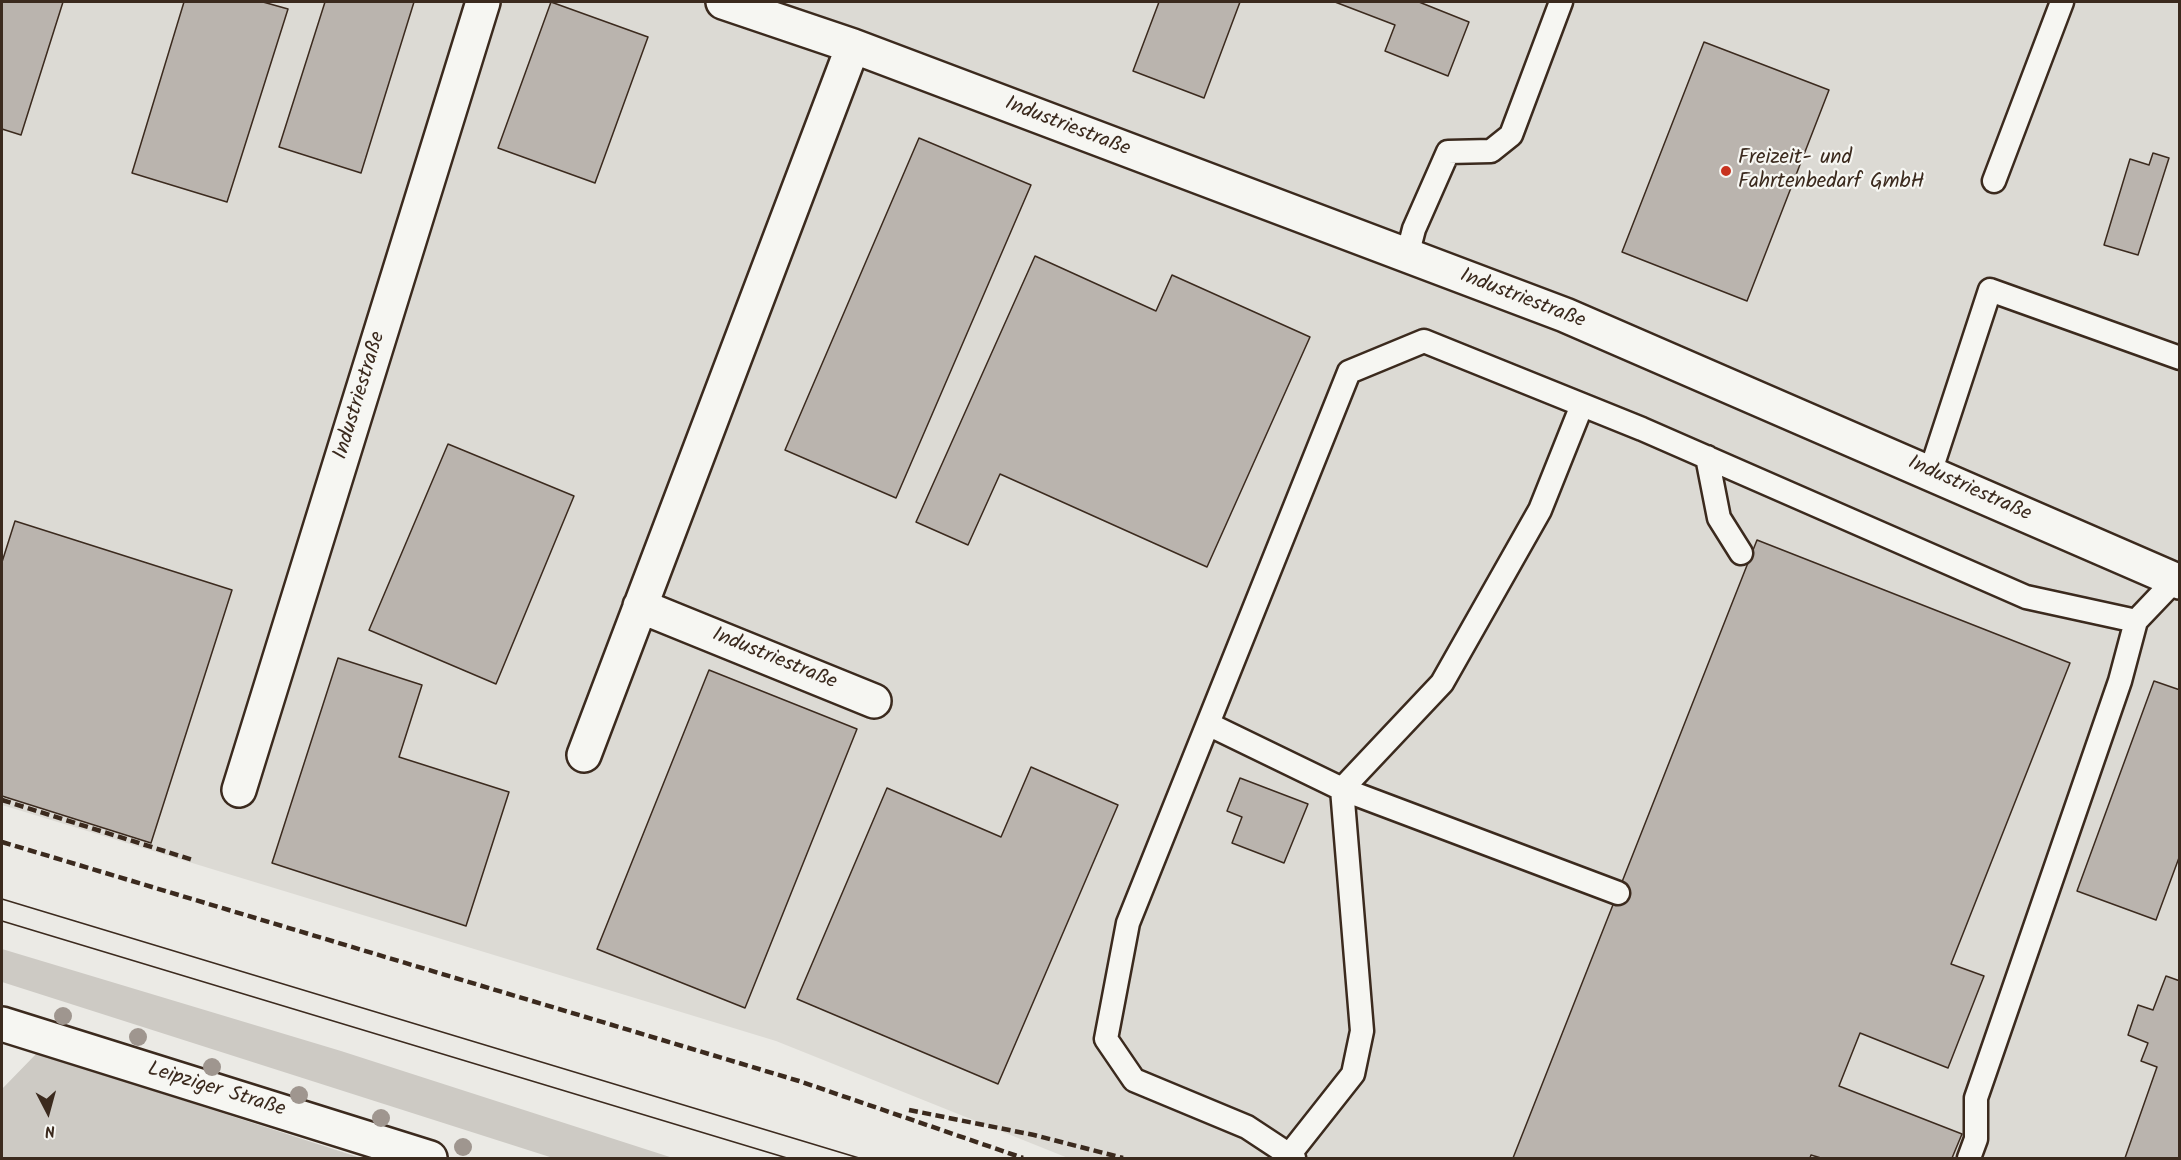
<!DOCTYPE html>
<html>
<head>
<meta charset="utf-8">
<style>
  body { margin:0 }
  #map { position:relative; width:2181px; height:1160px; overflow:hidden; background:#ebeae5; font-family:Kalam,sans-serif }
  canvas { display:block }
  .frame { position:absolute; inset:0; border:3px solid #3b2a1e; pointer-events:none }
  .north { position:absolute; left:18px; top:1082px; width:60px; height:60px; -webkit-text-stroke:4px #f6f6f2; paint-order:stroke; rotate:174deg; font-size:16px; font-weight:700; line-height:24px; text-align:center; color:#3b2a1e }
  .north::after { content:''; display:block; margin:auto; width:21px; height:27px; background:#3b2a1e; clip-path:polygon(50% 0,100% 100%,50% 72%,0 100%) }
</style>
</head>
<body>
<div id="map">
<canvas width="2181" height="1160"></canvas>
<div class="frame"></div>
<div class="north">N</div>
</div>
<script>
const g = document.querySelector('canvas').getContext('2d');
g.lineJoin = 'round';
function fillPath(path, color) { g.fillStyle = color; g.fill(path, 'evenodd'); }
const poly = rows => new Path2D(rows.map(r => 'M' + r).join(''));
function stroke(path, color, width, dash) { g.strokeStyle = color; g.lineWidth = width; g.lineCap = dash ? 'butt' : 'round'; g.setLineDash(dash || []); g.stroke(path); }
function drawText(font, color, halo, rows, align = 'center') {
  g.font = font + ' Kalam,sans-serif'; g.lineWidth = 4.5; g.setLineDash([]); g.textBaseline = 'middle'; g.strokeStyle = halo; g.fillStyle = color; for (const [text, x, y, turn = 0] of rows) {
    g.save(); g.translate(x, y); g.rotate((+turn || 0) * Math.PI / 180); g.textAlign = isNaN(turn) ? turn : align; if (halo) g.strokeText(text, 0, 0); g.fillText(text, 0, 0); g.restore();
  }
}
const built = poly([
  [2,2,2179,2,2179,1158,1068,1158,776,1041,2,805]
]);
const green = poly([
  [2,949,341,1051,673,1158,553,1158,2,982],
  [37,1053,361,1158,2,1158,2,1089]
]);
const building = poly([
  [2,2,63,2,21,135,2,129,2,2],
  [184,2,263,2,288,9,227,202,132,173,184,2],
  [325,2,414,2,361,173,279,147,325,2],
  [551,2,648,37,595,183,498,148,551,2],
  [1159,2,1240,2,1204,98,1133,71,1159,2],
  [1335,2,1419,2,1469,22,1448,76,1385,51,1395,25,1335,2],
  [1704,42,1829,90,1747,301,1622,252,1704,42],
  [919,138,1031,185,896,498,785,450,919,138],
  [2153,153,2169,158,2138,255,2104,245,2130,159,2149,165,2153,153],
  [1035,256,1156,311,1172,275,1310,337,1207,567,1000,474,968,545,916,522,1035,256],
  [448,444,574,496,496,684,369,630,448,444],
  [15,521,232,590,151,843,2,796,2,562,15,521],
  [1757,540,2070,663,1951,964,1984,976,1948,1068,1860,1033,1839,1086,1962,1134,1952,1158,1821,1158,1811,1155,1810,1158,1513,1158,1757,540],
  [338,658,422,685,399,757,509,792,466,926,272,863,338,658],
  [709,670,857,729,745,1008,597,949,709,670],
  [2154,681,2180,690,2180,855,2156,920,2077,891,2154,681],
  [1031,767,1118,805,998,1084,797,999,887,788,1001,837,1031,767],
  [1240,778,1308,804,1284,863,1232,843,1242,817,1227,811,1240,778],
  [2166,976,2180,981,2180,1158,2125,1158,2157,1067,2141,1061,2148,1043,2128,1035,2138,1005,2153,1010,2166,976]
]);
const service = poly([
  [1994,181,2062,2],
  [1407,256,1414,229,1448,152,1491,151,1511,135,1561,2],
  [1707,457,1719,518,1741,553],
  [1930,473,1990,290,2180,358],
  [1208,724,1342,789,1618,893],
  [1289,1155,1353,1074,1362,1031,1342,789,1442,683,1540,510,1582,405],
  [1294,1158,1247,1127,1134,1080,1106,1039,1128,923,1349,372,1424,341,1642,429,2026,597,2136,621],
  [1969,1158,1976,1139,1976,1098,2120,681,2136,621,2175,580]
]);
const minor = poly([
  [723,2,853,46,1565,315,2180,582],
  [640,606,874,701],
  [584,755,853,46],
  [239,790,483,2],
  [2,1024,430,1158]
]);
const tram = poly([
  [2,899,859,1158],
  [2,921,787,1158]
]);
const rail = poly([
  [2,800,193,860],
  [2,842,799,1081,1023,1158],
  [909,1110,1034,1135,1123,1158]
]);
const trees = [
  [63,1016],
  [138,1037],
  [212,1067],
  [299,1095],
  [381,1118],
  [463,1147]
];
const markers = [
  [1726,171,6,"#c8321e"]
];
const streetNames = [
  ["Industriestraße",1067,128,21],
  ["Industriestraße",1522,300,21],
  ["Industriestraße",361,396,-73],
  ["Industriestraße",1969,490,24],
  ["Industriestraße",774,660,22],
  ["Leipziger Straße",216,1091,17]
];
const poiNames = [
  ["Freizeit- und",1738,159],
  ["Fahrtenbedarf GmbH",1738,183]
];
fillPath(built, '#dcdad4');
fillPath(green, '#cdcac4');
fillPath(building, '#bab4ae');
stroke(building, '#3b2a1e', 1.5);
stroke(service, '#3b2a1e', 27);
stroke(minor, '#3b2a1e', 38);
stroke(service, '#f6f6f2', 22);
stroke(minor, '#f6f6f2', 33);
stroke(tram, '#3b2a1e', 1.5);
stroke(rail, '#3b2a1e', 4.5, [9, 4.5]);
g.fillStyle = '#9f968f';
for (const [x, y] of trees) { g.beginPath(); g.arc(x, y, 9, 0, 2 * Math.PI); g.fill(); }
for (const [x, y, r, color] of markers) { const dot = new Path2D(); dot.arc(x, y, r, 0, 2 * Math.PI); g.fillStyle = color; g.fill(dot); stroke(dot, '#f6f6f2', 2); }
drawText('21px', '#3b2a1e', '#f6f6f2', streetNames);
drawText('21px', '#3b2a1e', '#f6f6f2', poiNames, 'left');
</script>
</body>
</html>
